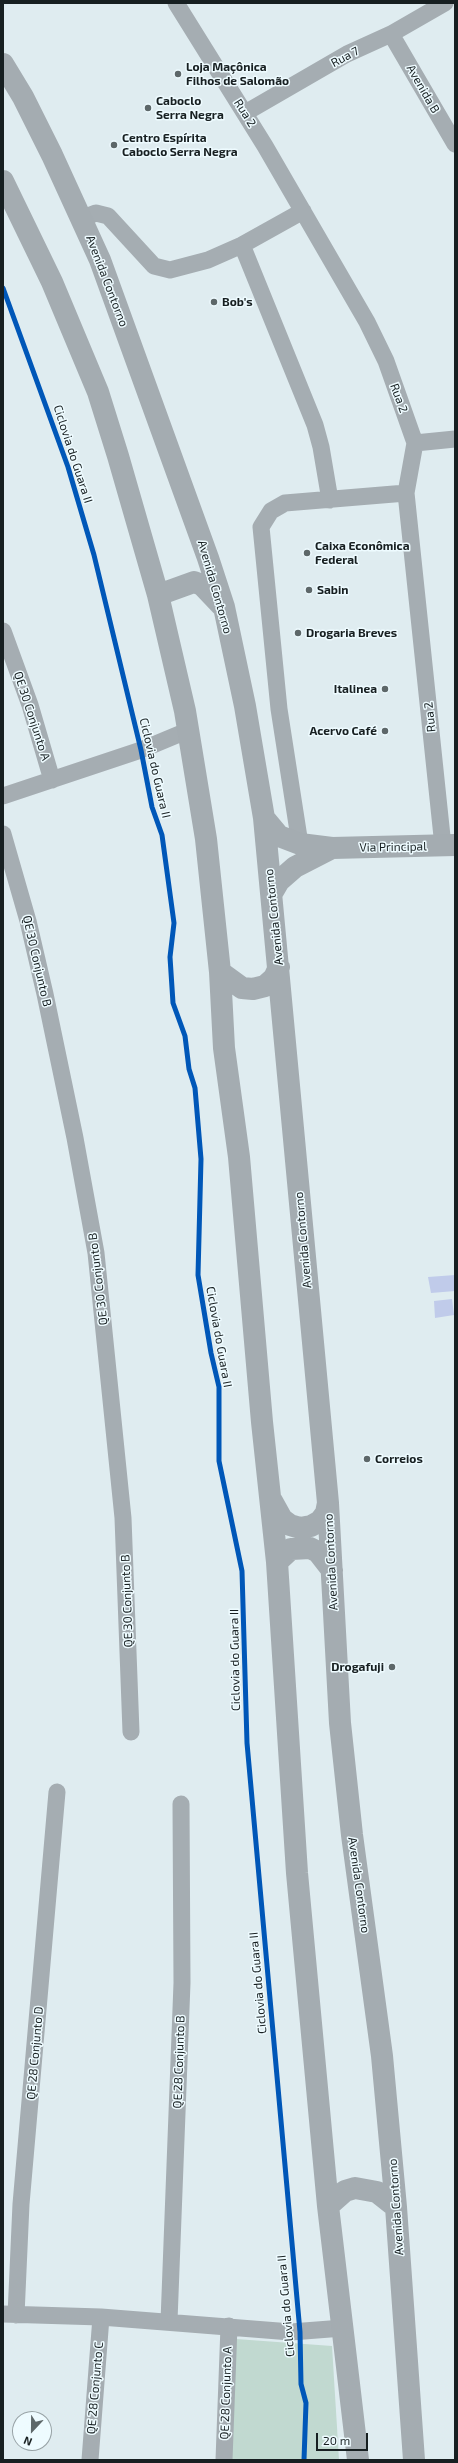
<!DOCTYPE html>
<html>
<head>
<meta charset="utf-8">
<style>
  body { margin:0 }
  #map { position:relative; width:458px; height:2463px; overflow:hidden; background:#dfecf0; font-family:"Exo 2",sans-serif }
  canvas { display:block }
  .frame { position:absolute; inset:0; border:4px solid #171f21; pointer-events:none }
  .north { position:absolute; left:12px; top:2411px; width:40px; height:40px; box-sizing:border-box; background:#eefbff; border:1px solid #98a3a6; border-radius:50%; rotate:202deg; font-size:11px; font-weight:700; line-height:16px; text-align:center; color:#171f21 }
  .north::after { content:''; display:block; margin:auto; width:14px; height:18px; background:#5d6769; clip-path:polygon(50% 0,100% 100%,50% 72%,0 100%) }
  .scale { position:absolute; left:316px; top:2433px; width:52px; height:18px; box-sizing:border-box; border:2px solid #171f21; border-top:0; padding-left:5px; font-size:12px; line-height:14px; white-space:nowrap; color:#171f21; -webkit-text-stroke:3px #eefbff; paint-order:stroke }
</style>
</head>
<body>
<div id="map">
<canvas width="458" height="2463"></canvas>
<div class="frame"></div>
<div class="north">N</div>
<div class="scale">20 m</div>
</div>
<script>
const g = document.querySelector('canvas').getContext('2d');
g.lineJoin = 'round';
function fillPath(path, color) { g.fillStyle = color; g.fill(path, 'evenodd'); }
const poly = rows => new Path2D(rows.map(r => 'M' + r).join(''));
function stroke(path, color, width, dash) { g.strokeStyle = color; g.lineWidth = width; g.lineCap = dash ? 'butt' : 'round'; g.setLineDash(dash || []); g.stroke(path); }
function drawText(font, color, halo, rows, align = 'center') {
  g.font = font + ' "Exo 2",sans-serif'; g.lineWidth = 3; g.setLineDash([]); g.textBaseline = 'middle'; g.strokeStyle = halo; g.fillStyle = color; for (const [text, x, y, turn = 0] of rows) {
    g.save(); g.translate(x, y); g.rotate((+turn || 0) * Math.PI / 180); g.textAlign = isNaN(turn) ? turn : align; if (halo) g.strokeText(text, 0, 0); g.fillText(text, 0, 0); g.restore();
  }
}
const green = poly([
  [236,2339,332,2346,339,2460,231,2460]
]);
const water = poly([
  [455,1275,455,1291,431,1293,428,1277],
  [452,1299,454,1315,435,1318,434,1301]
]);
const street = poly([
  [176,3,265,146,367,322,386,361,415,443,406,493,443,846],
  [391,34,455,144],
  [245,113,347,54,391,34,445,3],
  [83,218,96,213,108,216,154,266,170,270,208,260,242,245,303,211],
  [242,245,315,425,321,447,330,500],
  [415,443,455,439],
  [3,631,30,705,52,780],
  [3,796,141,750,189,730],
  [3,834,28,921,45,994,75,1138,96,1253,123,1518,131,1732],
  [300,844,279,709,261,527,271,511,285,503,406,493],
  [3,2314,101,2317,291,2332,343,2328],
  [16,2315,21,2204,57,1792],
  [169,2321,182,1983,181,1804],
  [90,2460,101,2317],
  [224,2460,229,2326]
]);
const secondary = poly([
  [3,64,23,97,52,155,100,260,208,558,224,607,245,706,264,818,328,1503,340,1723,352,1835,382,2056,396,2207,414,2460],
  [3,181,52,282,98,392,118,456,158,595,185,711,206,839,220,972,224,1048,239,1157,262,1422,277,1562,297,1873,328,2206,358,2460],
  [158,595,194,582,202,585,221,605],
  [264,818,279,836,300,844,332,848,455,845],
  [272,893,279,881,295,867,332,848],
  [220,972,242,988,253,989,265,986,274,978,279,967],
  [272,1501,282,1519,290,1525,300,1528,311,1526,320,1521,326,1513,328,1503],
  [277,1562,291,1549,310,1548,318,1552,332,1570],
  [328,2206,345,2191,355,2188,377,2192,396,2207]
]);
const cycleway = poly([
  [3,288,68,467,94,555,141,750,152,807,162,835,174,923,170,957,173,1003,185,1036,189,1069,195,1088,201,1159,198,1275,211,1353,219,1387,219,1461,242,1571,247,1743,300,2332,301,2384,306,2403,304,2460]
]);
const markers = [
  [178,74,4,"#5d6769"],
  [148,108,4,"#5d6769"],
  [114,145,4,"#5d6769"],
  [214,302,4,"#5d6769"],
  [307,553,4,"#5d6769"],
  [309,590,4,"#5d6769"],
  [298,633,4,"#5d6769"],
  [385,689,4,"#5d6769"],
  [385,731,4,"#5d6769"],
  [367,1459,4,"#5d6769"],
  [392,1667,4,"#5d6769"]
];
const streetNames = [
  ["Rua 7",345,57,-28],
  ["Avenida B",423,89,60],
  ["Rua 2",245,113,58],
  ["Avenida Contorno",107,281,69],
  ["Rua 2",399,398,70],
  ["Ciclovia do Guara II",73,454,72],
  ["Avenida Contorno",215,587,74],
  ["QE 30 Conjunto A",32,716,72],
  ["Rua 2",430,717,-96],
  ["Ciclovia do Guara II",155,768,77],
  ["Via Principal",393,847,-1],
  ["Avenida Contorno",274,917,-96],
  ["QE 30 Conjunto B",37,961,77],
  ["Avenida Contorno",303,1240,-95],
  ["QE 30 Conjunto B",98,1279,-97],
  ["Ciclovia do Guara II",219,1337,80],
  ["Avenida Contorno",331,1562,-93],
  ["QE 30 Conjunto B",127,1601,-92],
  ["Ciclovia do Guara II",235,1660,-91],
  ["Avenida Contorno",359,1885,82],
  ["Ciclovia do Guara II",258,1983,-95],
  ["QE 28 Conjunto D",35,2053,-85],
  ["QE 28 Conjunto B",179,2062,-88],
  ["Avenida Contorno",396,2207,-94],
  ["Ciclovia do Guara II",286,2306,-95],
  ["QE 28 Conjunto C",95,2388,-85],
  ["QE 28 Conjunto A",226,2393,-88]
];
const poiNames = [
  ["Loja Maçônica",186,67],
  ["Filhos de Salomão",186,81],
  ["Caboclo",156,101],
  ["Serra Negra",156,115],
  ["Centro Espírita",122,138],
  ["Caboclo Serra Negra",122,152],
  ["Bob's",222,302],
  ["Caixa Econômica",315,546],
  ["Federal",315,560],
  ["Sabin",317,590],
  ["Drogaria Breves",306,633],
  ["Italinea",377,689,"right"],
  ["Acervo Café",377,731,"right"],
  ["Correios",375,1459],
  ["Drogafuji",384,1667,"right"]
];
fillPath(green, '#c1d9d0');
fillPath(water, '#c0cbea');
stroke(street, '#a5adb2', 17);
stroke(secondary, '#a4acb1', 22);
stroke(cycleway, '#0057b8', 5);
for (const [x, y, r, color] of markers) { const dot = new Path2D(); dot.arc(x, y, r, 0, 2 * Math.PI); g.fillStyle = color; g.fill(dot); stroke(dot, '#eefbff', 1.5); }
drawText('12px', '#171f21', '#eefbff', streetNames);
drawText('bold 12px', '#171f21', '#eefbff', poiNames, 'left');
</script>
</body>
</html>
